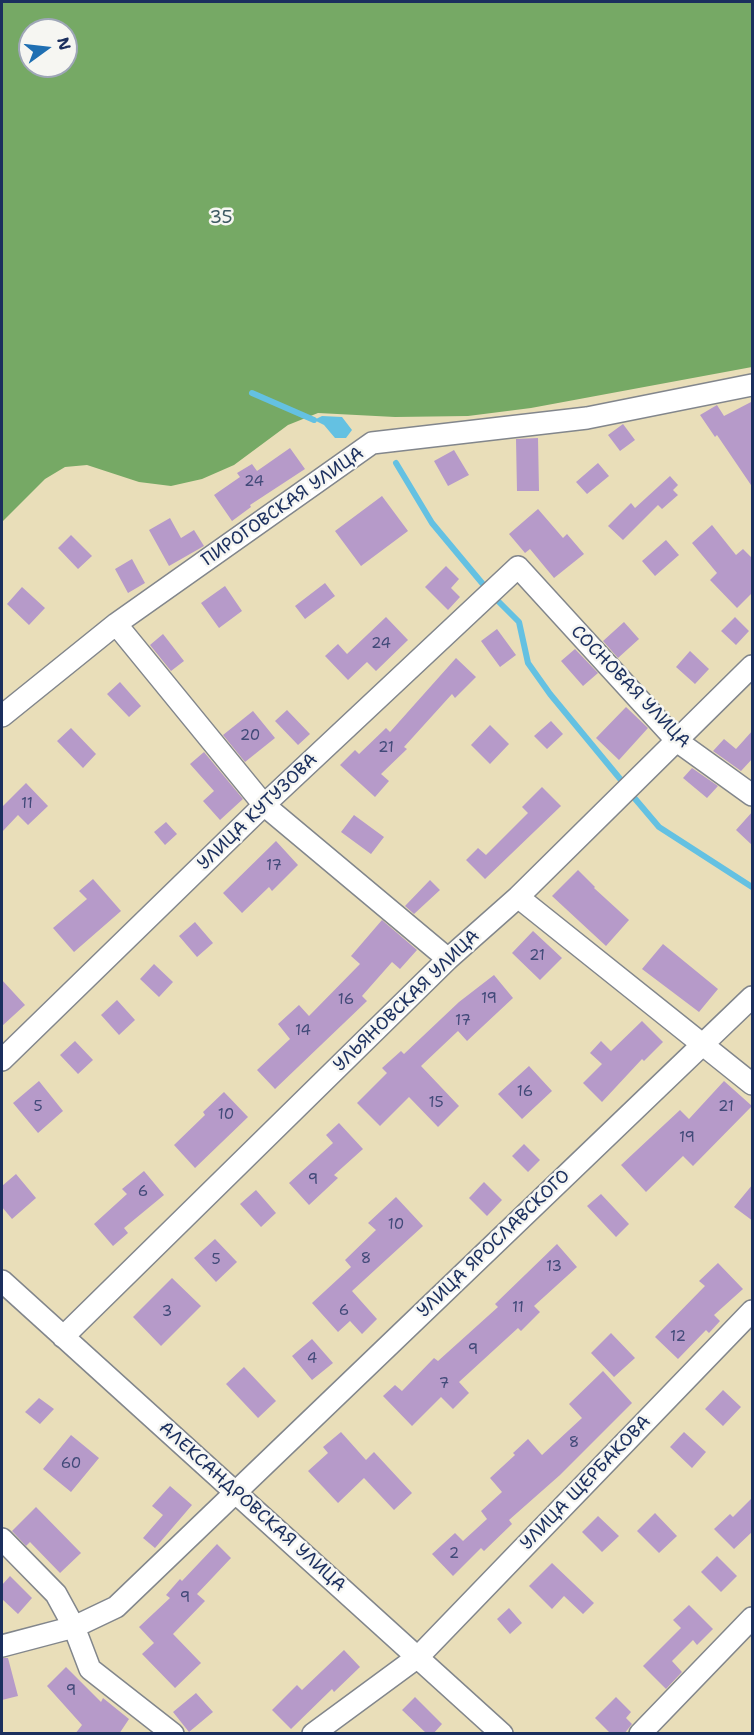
<!DOCTYPE html>
<html>
<head>
<meta charset="utf-8">
<style>
  body { margin:0 }
  #map { position:relative; width:754px; height:1735px; overflow:hidden; background:#e9deb9; font-family:"Shantell Sans",sans-serif }
  canvas { display:block }
  .frame { position:absolute; inset:0; border:3px solid #1b2f5e; pointer-events:none }
  .north { position:absolute; left:18px; top:18px; width:60px; height:60px; box-sizing:border-box; background:#f6f6f2; border:2px solid #9ea6b7; border-radius:50%; rotate:75deg; font-size:16px; font-weight:700; line-height:24px; text-align:center; color:#1b2f5e }
  .north::after { content:''; display:block; margin:auto; width:21px; height:27px; background:#1f6fb2; clip-path:polygon(50% 0,100% 100%,50% 72%,0 100%) }
</style>
</head>
<body>
<div id="map">
<canvas width="754" height="1735"></canvas>
<div class="frame"></div>
<div class="north">N</div>
</div>
<script>
const g = document.querySelector('canvas').getContext('2d');
g.lineJoin = 'round';
function fillPath(path, color) { g.fillStyle = color; g.fill(path, 'evenodd'); }
const poly = rows => new Path2D(rows.map(r => 'M' + r).join(''));
function stroke(path, color, width, dash) { g.strokeStyle = color; g.lineWidth = width; g.lineCap = dash ? 'butt' : 'round'; g.setLineDash(dash || []); g.stroke(path); }
function drawText(font, color, halo, rows, align = 'center') {
  g.font = font + ' "Shantell Sans",sans-serif'; g.lineWidth = 5; g.setLineDash([]); g.textBaseline = 'middle'; g.strokeStyle = halo; g.fillStyle = color; for (const [text, x, y, turn = 0] of rows) {
    g.save(); g.translate(x, y); g.rotate((+turn || 0) * Math.PI / 180); g.textAlign = isNaN(turn) ? turn : align; if (halo) g.strokeText(text, 0, 0); g.fillText(text, 0, 0); g.restore();
  }
}
const forest = poly([
  [2,2,752,2,752,367,531,408,468,416,395,417,318,413,288,425,234,465,202,479,171,486,139,482,87,465,65,467,45,479,2,522],
  [30,30,66,30,66,66,30,66]
]);
const water = poly([
  [322,416,342,417,352,430,346,438,335,438,324,425,314,420]
]);
const stream = poly([
  [252,393,314,420],
  [396,463,432,523,482,583],
  [496,599,519,622,528,663,550,694,621,780],
  [631,794,659,827,752,887]
]);
const building = poly([
  [753,401,753,488,717,435,715,437,700,415,717,405,724,416],
  [623,424,635,440,620,451,608,435],
  [538,438,539,491,517,491,516,439],
  [290,448,305,469,250,505,251,507,232,521,214,495,240,477,237,473,252,464,257,471],
  [454,450,469,475,448,486,434,461],
  [598,463,609,476,587,494,576,482],
  [670,476,678,485,673,490,678,495,662,509,658,505,623,540,608,526,631,503,635,508],
  [382,496,408,531,361,566,335,531],
  [538,509,563,538,567,534,584,554,554,578,530,549,525,553,509,534],
  [170,518,181,538,194,530,204,546,169,566,149,530],
  [712,525,736,555,743,549,753,559,753,592,737,608,710,580,717,573,692,543],
  [71,535,92,556,78,569,58,548],
  [666,540,679,555,655,576,642,561],
  [132,559,145,583,128,593,115,569],
  [446,566,459,579,451,588,460,597,448,610,425,587],
  [325,583,335,596,305,619,295,606],
  [225,586,242,611,219,628,201,603],
  [22,587,45,608,29,625,7,604],
  [386,617,408,640,376,671,367,662,348,680,325,656,338,644,347,654],
  [735,617,749,631,736,645,721,631],
  [624,622,639,639,618,658,603,641],
  [497,629,516,655,500,667,481,641],
  [163,634,184,661,171,671,150,645],
  [575,649,598,673,583,686,561,661],
  [690,651,709,669,695,684,676,667],
  [456,658,476,677,455,698,452,694,404,747,407,749,381,774,389,781,375,797,340,765,355,750,359,754,386,728,390,732],
  [120,682,141,706,129,717,107,694],
  [626,707,648,728,619,760,596,738],
  [287,710,310,734,298,745,275,721],
  [253,711,275,738,245,762,223,735],
  [551,721,563,734,547,749,534,736],
  [490,725,509,744,490,764,471,745],
  [71,728,96,754,83,768,57,741],
  [753,730,753,758,741,771,713,751,724,739,736,749],
  [204,752,243,799,220,820,203,801,214,791,190,764],
  [692,768,718,786,707,798,683,778],
  [26,783,48,806,28,825,18,815,2,832,2,807],
  [542,787,561,806,485,879,466,860,478,848,486,855,528,813,522,807],
  [753,811,753,846,736,830],
  [354,815,384,837,371,854,341,832],
  [166,822,177,834,165,845,154,832],
  [276,841,298,865,272,891,269,887,242,913,223,893],
  [578,870,595,887,594,888,629,920,606,946,552,896],
  [93,879,121,911,74,952,53,928,87,899,79,891],
  [430,880,440,890,414,914,405,906],
  [382,920,417,950,400,969,392,962,362,996,367,1001,275,1089,257,1070,290,1039,278,1024,299,1005,309,1016,360,964,351,956],
  [195,922,213,943,197,957,179,936],
  [533,931,562,958,540,980,512,953],
  [663,944,718,989,699,1012,642,969],
  [154,964,173,982,159,997,140,979],
  [494,975,513,998,467,1041,458,1031,421,1066,459,1106,438,1127,409,1097,380,1126,357,1103,387,1073,382,1068,401,1051,404,1054,459,1002],
  [2,980,25,1005,2,1026],
  [117,1000,135,1020,119,1035,101,1015],
  [642,1021,663,1042,644,1061,642,1059,602,1102,583,1083,602,1064,590,1053,601,1041,611,1051],
  [75,1041,93,1060,78,1074,60,1055],
  [529,1066,552,1091,522,1119,498,1094],
  [39,1081,63,1111,38,1133,13,1103],
  [724,1081,752,1106,693,1166,683,1156,646,1192,621,1165,680,1110,689,1119],
  [224,1092,248,1117,195,1168,174,1145,205,1115,203,1112],
  [339,1123,363,1149,334,1175,338,1178,309,1205,289,1183,333,1143,326,1135],
  [524,1144,540,1160,528,1172,512,1156],
  [144,1171,164,1195,124,1228,128,1233,113,1246,94,1224,127,1194,122,1189],
  [16,1174,36,1198,12,1219,2,1207,2,1186],
  [484,1182,502,1200,487,1216,469,1198],
  [753,1184,753,1221,734,1207],
  [256,1190,276,1213,261,1227,240,1204],
  [601,1194,629,1224,616,1237,587,1206],
  [396,1197,423,1226,352,1291,377,1319,362,1334,350,1321,338,1332,312,1303,351,1267,345,1260,376,1230,368,1223],
  [215,1239,237,1262,216,1282,194,1258],
  [557,1244,577,1267,534,1306,540,1312,521,1331,518,1328,459,1382,469,1393,453,1409,441,1397,412,1426,383,1396,395,1385,402,1391,434,1358,438,1361,498,1307,495,1304],
  [718,1263,743,1289,714,1315,720,1321,709,1333,706,1330,678,1359,655,1337,705,1286,699,1281],
  [172,1278,201,1306,161,1346,133,1317],
  [611,1333,635,1358,614,1377,591,1353],
  [312,1339,333,1363,312,1380,292,1356],
  [244,1367,276,1401,258,1418,226,1384],
  [603,1371,632,1403,560,1475,509,1520,512,1524,484,1551,481,1548,453,1576,432,1554,455,1533,463,1541,487,1519,481,1511,502,1492,490,1478,515,1455,513,1453,528,1439,542,1455,582,1418,569,1404],
  [723,1390,741,1407,723,1426,705,1409],
  [39,1398,54,1409,40,1424,25,1412],
  [341,1432,366,1460,374,1452,412,1493,394,1510,364,1478,338,1503,308,1471,328,1453,323,1447],
  [684,1432,706,1452,692,1468,670,1447],
  [71,1435,99,1458,71,1492,43,1469],
  [170,1486,192,1505,155,1548,143,1538,163,1515,152,1506],
  [753,1497,753,1531,734,1549,714,1529,730,1514,733,1517],
  [36,1507,81,1553,60,1573,30,1542,26,1546,12,1531],
  [655,1513,677,1536,659,1553,637,1531],
  [598,1516,619,1536,602,1552,582,1532],
  [217,1544,231,1558,197,1594,205,1601,173,1634,201,1663,175,1688,142,1654,154,1643,139,1627,170,1598,166,1595,180,1579,182,1581],
  [717,1556,737,1576,721,1592,701,1572],
  [552,1563,594,1603,583,1614,564,1596,552,1609,529,1586],
  [10,1576,32,1598,18,1614,2,1599,2,1585],
  [689,1605,713,1629,697,1645,693,1640,672,1661,682,1672,666,1689,643,1666,681,1628,673,1620],
  [509,1608,522,1623,510,1634,497,1619],
  [344,1650,360,1667,334,1692,332,1689,291,1729,272,1710,297,1685,302,1690],
  [2,1658,8,1658,18,1696,2,1700],
  [66,1667,101,1702,103,1698,129,1719,119,1734,75,1734,82,1725,47,1686],
  [196,1693,213,1712,189,1732,173,1712],
  [415,1697,442,1724,433,1734,427,1734,402,1710],
  [616,1697,631,1712,626,1718,632,1724,624,1734,611,1734,595,1718]
]);
const minor = poly([
  [116,624,264,805,448,959],
  [2,716,116,624,372,443,587,418,752,385],
  [518,897,752,1084],
  [2,1060,264,805,518,567,677,741,752,795],
  [2,1281,502,1734],
  [63,1337,448,959,518,897,752,666],
  [2,1539,56,1594,74,1627,90,1669,173,1734],
  [2,1646,74,1627,116,1607,752,997],
  [313,1734,419,1656,752,1311],
  [640,1734,752,1618]
]);
const numberNames = [
  ["24",254,482],
  ["24",381,644],
  ["20",250,736],
  ["21",386,748],
  ["11",27,804],
  ["17",274,866],
  ["21",537,956],
  ["19",489,999],
  ["16",346,1000],
  ["17",463,1021],
  ["14",303,1031],
  ["16",525,1092],
  ["15",436,1103],
  ["5",38,1107],
  ["21",726,1107],
  ["10",226,1115],
  ["19",687,1138],
  ["9",313,1180],
  ["6",143,1192],
  ["10",396,1225],
  ["8",366,1259],
  ["5",216,1260],
  ["13",554,1267],
  ["11",518,1308],
  ["6",344,1311],
  ["3",167,1312],
  ["12",678,1337],
  ["9",473,1350],
  ["4",312,1359],
  ["7",444,1384],
  ["8",574,1443],
  ["60",71,1464],
  ["2",454,1554],
  ["9",185,1598],
  ["9",71,1691]
];
const parkNames = [
  ["35",221,218]
];
const streetNames = [
  ["ПИРОГОВСКАЯ УЛИЦА",283,507,-35],
  ["СОСНОВАЯ УЛИЦА",630,687,46],
  ["УЛИЦА КУТУЗОВА",258,812,-44],
  ["УЛЬЯНОВСКАЯ УЛИЦА",407,1001,-44],
  ["УЛИЦА ЯРОСЛАВСКОГО",494,1244,-44],
  ["УЛИЦА ЩЕРБАКОВА",586,1483,-46],
  ["АЛЕКСАНДРОВСКАЯ УЛИЦА",252,1507,42]
];
fillPath(forest, '#76a965');
fillPath(water, '#64c1e2');
stroke(stream, '#64c1e2', 6);
fillPath(building, '#b69ac9');
stroke(minor, '#82868c', 24);
stroke(minor, '#fff', 21);
drawText('15px', '#424a79', null, numberNames);
drawText('18px', '#3f5b64', '#f6f6f2', parkNames);
drawText('18px', '#1b2f5e', '#f6f6f2', streetNames);
</script>
</body>
</html>
